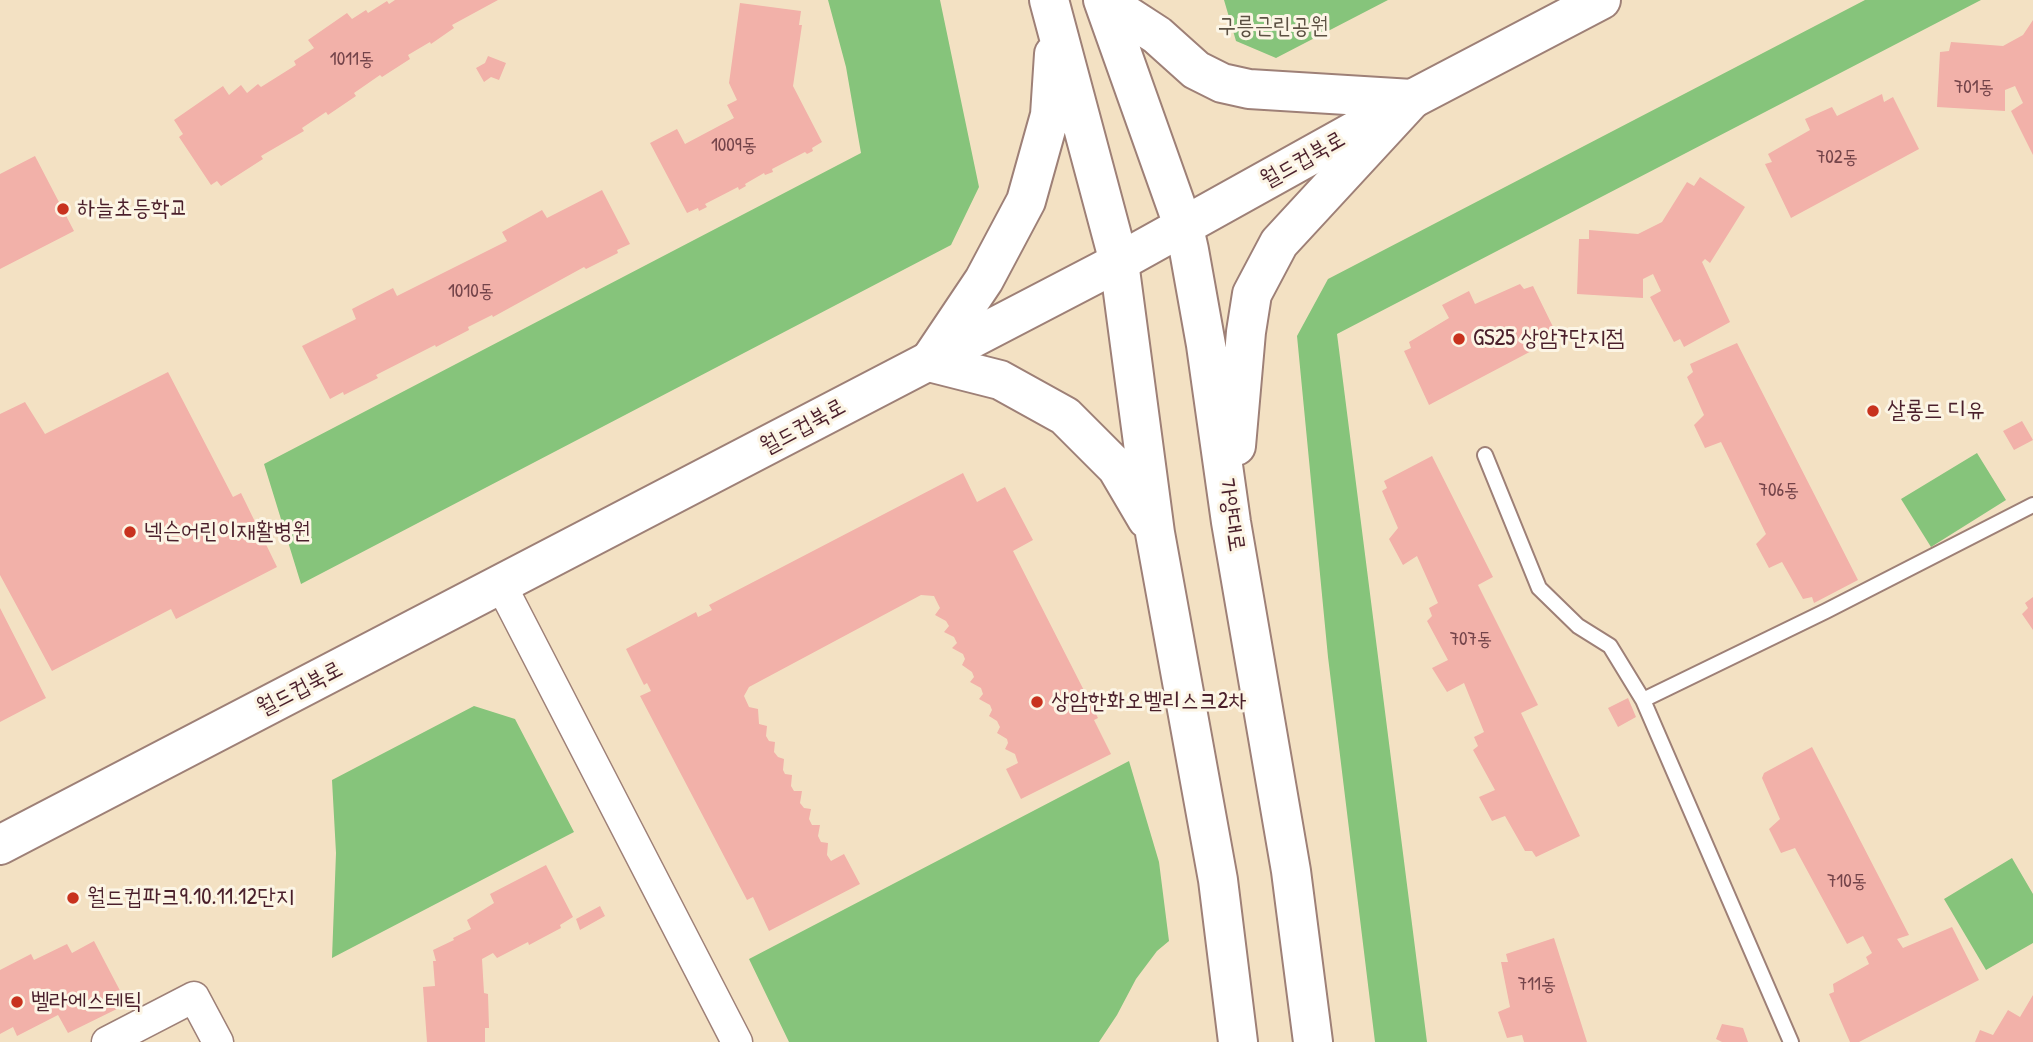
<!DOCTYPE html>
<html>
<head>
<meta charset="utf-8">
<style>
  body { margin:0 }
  canvas { display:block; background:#f3e1c3 }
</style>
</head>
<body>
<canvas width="2033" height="1042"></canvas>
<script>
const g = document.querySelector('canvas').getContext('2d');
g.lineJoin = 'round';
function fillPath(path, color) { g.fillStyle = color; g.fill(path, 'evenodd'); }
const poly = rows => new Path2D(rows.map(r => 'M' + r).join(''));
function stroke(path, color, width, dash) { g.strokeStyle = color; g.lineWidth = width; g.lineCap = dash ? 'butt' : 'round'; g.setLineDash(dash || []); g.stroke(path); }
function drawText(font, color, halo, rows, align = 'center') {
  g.font = font + ' "Patrick Hand","Poor Story",sans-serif'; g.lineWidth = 6; g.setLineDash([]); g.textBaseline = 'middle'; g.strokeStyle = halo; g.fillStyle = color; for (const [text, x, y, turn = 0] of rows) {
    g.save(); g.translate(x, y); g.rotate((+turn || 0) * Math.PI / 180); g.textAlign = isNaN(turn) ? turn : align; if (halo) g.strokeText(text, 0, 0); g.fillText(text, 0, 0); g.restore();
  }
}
const green = poly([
  [828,0,940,0,979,187,951,245,301,584,264,464,861,153,846,67],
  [1224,0,1388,0,1276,58,1236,41],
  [1865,0,1981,0,1337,334,1427,1042,1375,1042,1328,657,1297,336,1328,279],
  [1977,453,2006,500,1931,547,1901,499],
  [474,706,515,719,574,832,332,958,336,853,332,780],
  [1129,761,1159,862,1169,941,1157,951,1136,979,1117,1015,1099,1042,789,1042,749,959],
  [2012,858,2033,894,2033,943,1986,970,1944,899]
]);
const building = poly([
  [395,0,498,0,452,25,454,28,431,44,430,42,408,55,410,59,382,77,380,75,354,93,356,96,328,115,326,112,302,128,304,131,261,156,263,159,221,186,217,181,211,185,179,137,183,134,174,120,223,86,229,95,241,85,247,93,258,84,261,87,296,65,294,61,314,48,308,40,347,13,352,19,366,10,368,13,387,1,389,4],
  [740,3,801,11,799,25,802,25,793,86,822,142,812,148,813,151,807,154,805,152,772,169,773,172,765,175,764,173,745,184,746,186,739,190,738,187,705,204,707,207,699,211,698,208,687,213,650,143,677,129,685,144,734,118,727,105,737,100,729,83],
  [2033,20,2033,155,2011,111,2023,103,2015,86,2005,90,2005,111,1937,107,1940,52,1949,51,1951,42,2003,46,2023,35],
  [488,56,506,63,499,80,491,77,484,82,476,68,485,63],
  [1882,94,1884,102,1893,97,1919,149,1791,218,1765,164,1772,162,1768,154,1810,130,1805,119,1832,107,1837,116],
  [35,156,74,231,0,269,0,174],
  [1700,177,1745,207,1710,263,1705,259,1702,262,1730,322,1684,347,1680,339,1674,342,1650,297,1661,291,1653,274,1643,279,1643,298,1577,294,1579,239,1589,239,1589,230,1638,234,1662,222,1687,182,1694,186],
  [602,190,630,244,617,250,618,253,586,269,584,267,493,317,492,315,468,327,469,330,436,347,435,345,376,375,378,378,344,395,343,392,330,399,302,346,356,319,352,309,393,288,397,296,507,241,502,232,542,210,547,218],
  [1520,284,1524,289,1533,286,1558,337,1429,405,1404,351,1411,348,1409,342,1449,318,1442,305,1469,291,1475,304],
  [1737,343,1858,580,1814,603,1812,597,1803,599,1782,562,1769,568,1756,544,1766,534,1721,442,1705,448,1694,425,1704,415,1687,377,1693,372,1690,364],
  [168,372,233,497,241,493,277,567,176,619,171,609,52,671,0,575,0,414,25,402,45,434],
  [2022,421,2033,440,2014,450,2003,431],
  [1432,456,1493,577,1478,585,1538,705,1521,713,1580,836,1536,857,1532,851,1525,851,1505,816,1492,821,1479,797,1495,790,1473,750,1478,746,1474,737,1484,732,1464,683,1447,692,1432,668,1448,660,1427,621,1432,616,1429,608,1438,603,1417,556,1403,565,1389,539,1398,528,1382,491,1387,488,1384,481],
  [963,473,977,502,1005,487,1033,540,1013,551,1098,718,1094,720,1111,754,1021,799,1006,769,1018,763,1015,754,1005,749,1008,743,1007,739,997,733,1000,727,997,721,989,716,992,710,990,705,979,699,983,694,981,688,970,682,974,677,972,672,962,665,965,659,963,654,952,648,957,643,954,637,944,632,949,626,946,621,935,615,940,608,934,596,921,595,749,687,744,696,749,707,758,709,759,724,767,726,766,736,769,741,775,742,774,752,778,757,784,759,783,770,785,774,792,775,791,786,794,791,802,791,800,803,804,808,811,809,809,819,812,825,820,825,818,836,821,842,828,843,827,855,831,861,844,854,860,884,769,931,753,897,747,900,640,696,651,691,647,683,644,685,626,649,696,612,698,617,712,610,709,605],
  [2033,597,2033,630,2022,614,2028,608,2025,603],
  [0,608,46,698,0,722],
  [1628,698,1636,717,1618,727,1608,708],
  [1812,747,1909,935,1897,939,1903,948,1952,927,1979,980,1859,1042,1850,1042,1829,994,1834,992,1833,984,1869,964,1866,957,1872,953,1863,936,1847,944,1795,848,1781,853,1769,829,1780,819,1762,778,1764,773],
  [546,865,573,917,560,925,561,928,529,945,528,942,497,958,493,953,482,959,484,993,488,994,489,1028,485,1028,485,1042,427,1042,423,987,435,986,433,961,436,961,433,950,454,940,453,938,471,929,467,920,494,903,490,894],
  [600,906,605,916,580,930,576,919],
  [1554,938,1587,1042,1524,1042,1522,1035,1507,1038,1498,1012,1510,1007,1501,962,1508,962,1506,954],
  [94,941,127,1004,68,1033,58,1015,17,1036,13,1027,0,1034,0,970,31,954,34,960,67,944,72,953],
  [2033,995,2033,1042,1975,1042,1980,1030,1993,1035,2008,1010,2020,1017],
  [1722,1024,1743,1028,1748,1042,1722,1042,1716,1039]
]);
const lane = poly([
  [1485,455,1539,588,1578,626,1610,646,1643,700,1791,1042],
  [1643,700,1826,611,2033,505]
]);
const street = poly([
  [501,585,737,1042],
  [107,1042,194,997,218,1042]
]);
const secondary = poly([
  [0,845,1119,262,1412,99,1601,0]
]);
const primary = poly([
  [1049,0,1119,262,1155,533,1218,880,1238,1042],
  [1103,0,1184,228,1189,250,1206,345,1231,522,1291,871,1313,1042],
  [1103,0,1157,35,1196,70,1222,83,1249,89,1412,99],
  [1054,54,1050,115,1026,201,984,280,929,362,1000,380,1065,416,1117,468,1147,519],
  [1236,446,1246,332,1252,294,1279,243,1412,99]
]);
const markers = [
  [63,209,7,"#c8321e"],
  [1459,339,7,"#c8321e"],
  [1873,411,7,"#c8321e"],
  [130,532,7,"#c8321e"],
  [1037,702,7,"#c8321e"],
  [73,898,7,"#c8321e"],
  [17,1002,7,"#c8321e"]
];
const numberNames = [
  ["1011동",352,60],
  ["701동",1974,88],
  ["1009동",734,146],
  ["702동",1837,158],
  ["1010동",471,292],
  ["706동",1779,491],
  ["707동",1471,640],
  ["710동",1847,882],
  ["711동",1537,985]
];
const parkNames = [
  ["구릉근린공원",1273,27]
];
const streetNames = [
  ["월드컵북로",1303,160,-29],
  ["월드컵북로",803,427,-28],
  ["가양대로",1231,515,81],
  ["월드컵북로",300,689,-27]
];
const poiNames = [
  ["하늘초등학교",77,209],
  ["GS25 상암7단지점",1473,339],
  ["살롱드 디유",1887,411],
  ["넥슨어린이재활병원",144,532],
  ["상암한화오벨리스크2차",1051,702],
  ["월드컵파크9.10.11.12단지",87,898],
  ["벨라에스테틱",31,1002]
];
fillPath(green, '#86c47b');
fillPath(building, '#f2b1a9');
stroke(lane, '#9e8077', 18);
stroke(street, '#9e8077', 33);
stroke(secondary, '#9e8077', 42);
stroke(primary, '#9e8077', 42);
stroke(lane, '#fff', 14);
stroke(street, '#fff', 30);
stroke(secondary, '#fff', 38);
stroke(primary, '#fff', 38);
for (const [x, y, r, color] of markers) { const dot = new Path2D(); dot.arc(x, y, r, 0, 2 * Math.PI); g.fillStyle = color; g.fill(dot); stroke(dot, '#fcf5e5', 2.5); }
drawText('19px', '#74444a', null, numberNames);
drawText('23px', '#5c5143', '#fcf5e5', parkNames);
drawText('23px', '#4a1f2b', '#fcf5e5', streetNames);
drawText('23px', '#4a1f2b', '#fcf5e5', poiNames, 'left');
</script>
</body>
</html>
